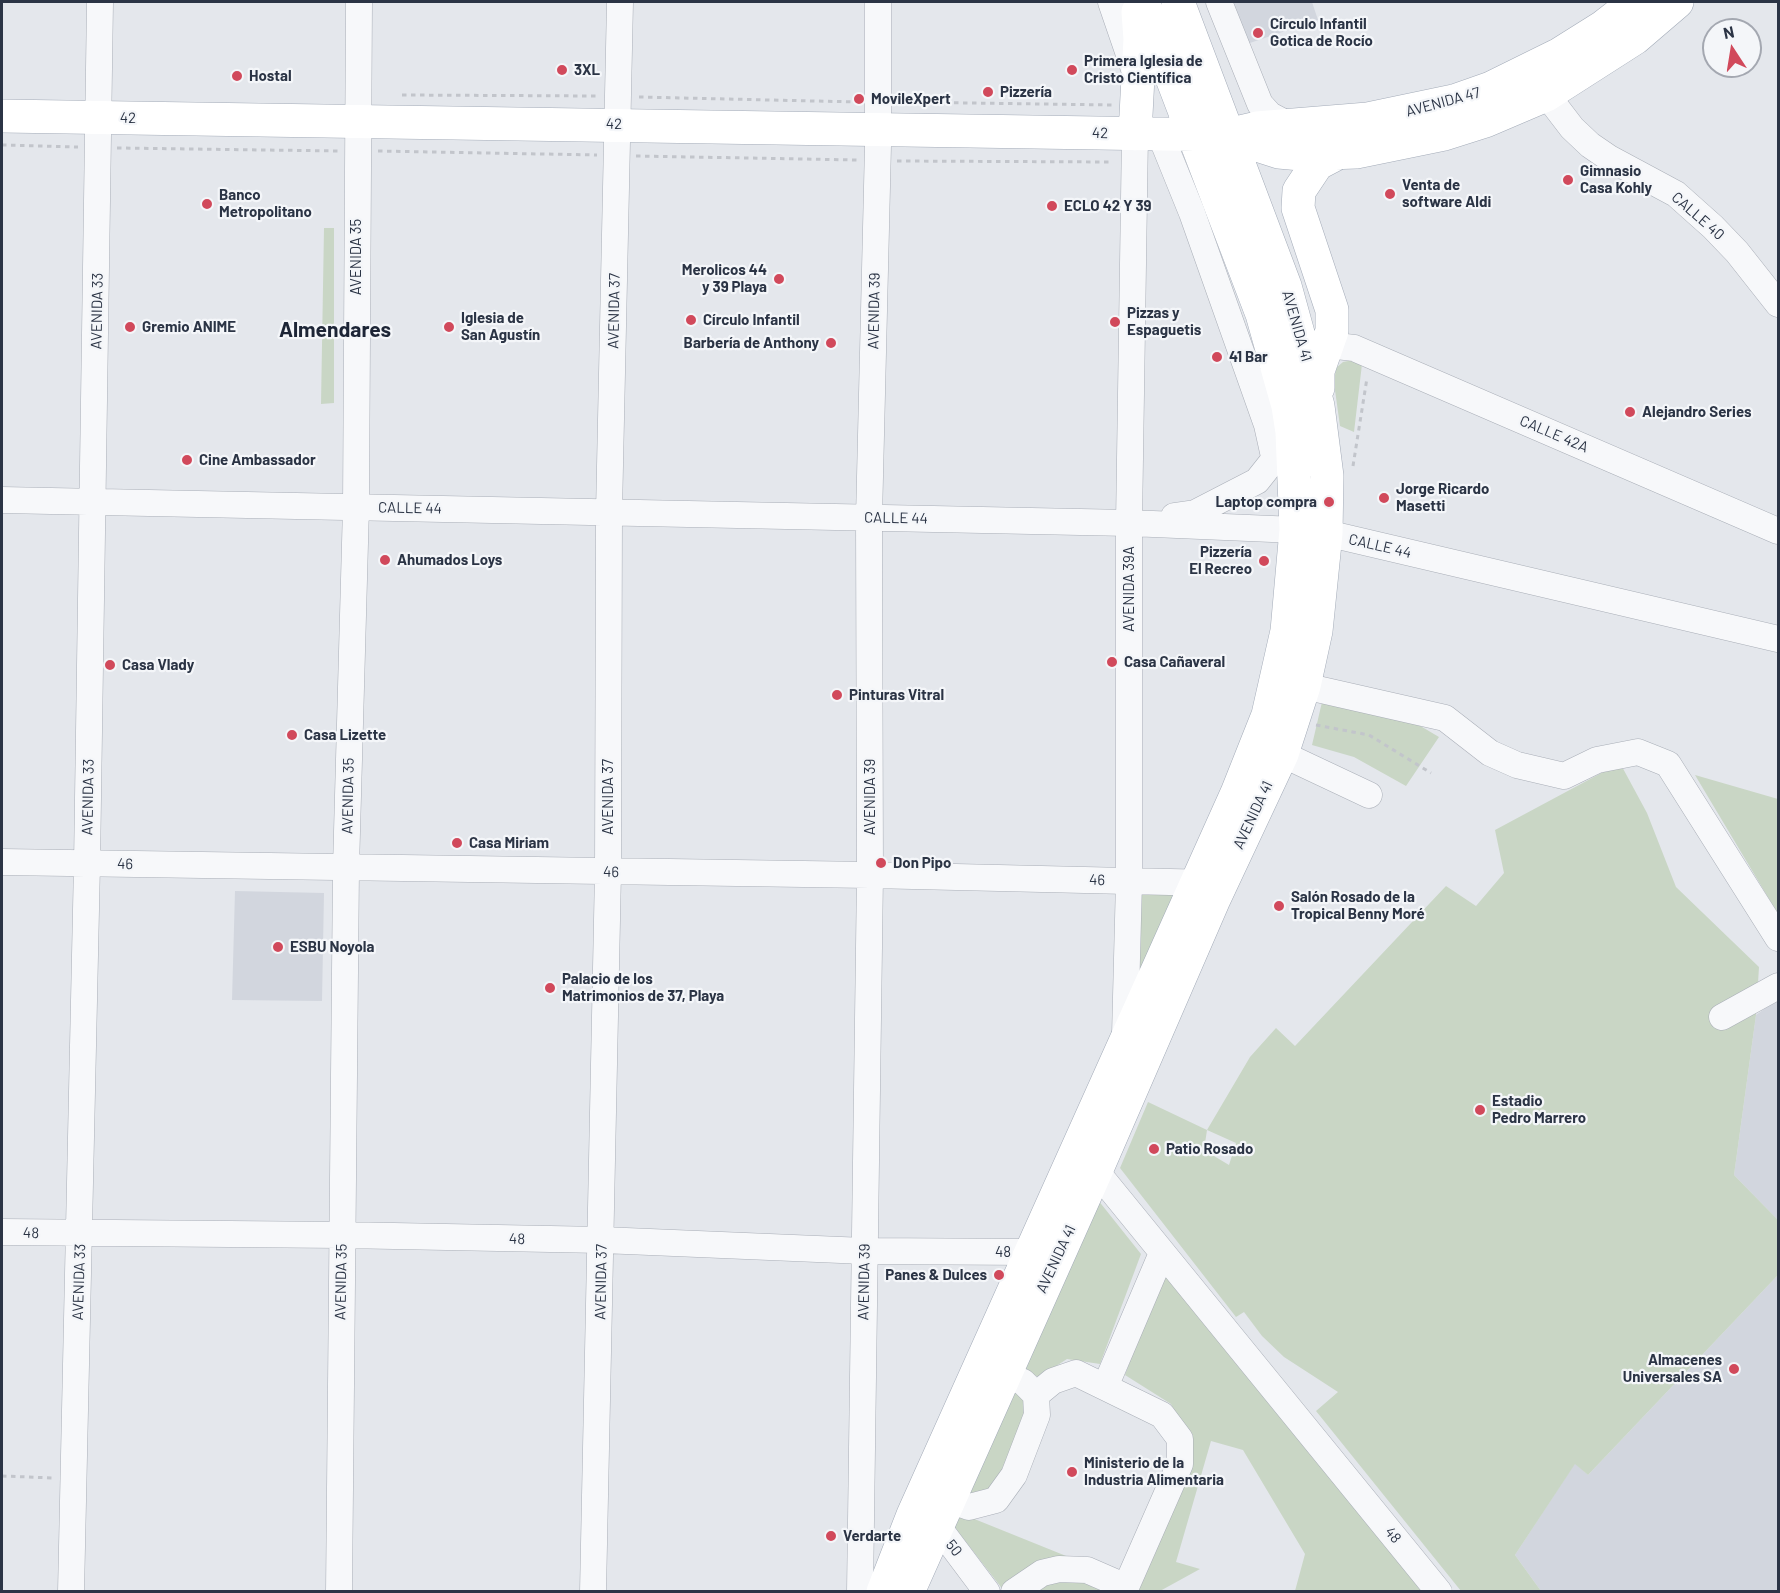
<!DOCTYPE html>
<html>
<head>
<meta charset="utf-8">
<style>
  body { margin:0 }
  #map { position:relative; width:1780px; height:1593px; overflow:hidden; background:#e4e7ec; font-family:Barlow,sans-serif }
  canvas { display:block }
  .frame { position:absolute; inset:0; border:3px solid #2b3445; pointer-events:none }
  .north { position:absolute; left:1702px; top:18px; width:60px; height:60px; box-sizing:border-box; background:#f4f6f9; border:2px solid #a4a8b1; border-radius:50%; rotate:348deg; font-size:16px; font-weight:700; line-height:24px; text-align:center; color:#2b3445 }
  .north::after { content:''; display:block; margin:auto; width:21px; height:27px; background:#d1495b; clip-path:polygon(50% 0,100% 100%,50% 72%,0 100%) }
</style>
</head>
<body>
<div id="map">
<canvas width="1780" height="1593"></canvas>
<div class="frame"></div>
<div class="north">N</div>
</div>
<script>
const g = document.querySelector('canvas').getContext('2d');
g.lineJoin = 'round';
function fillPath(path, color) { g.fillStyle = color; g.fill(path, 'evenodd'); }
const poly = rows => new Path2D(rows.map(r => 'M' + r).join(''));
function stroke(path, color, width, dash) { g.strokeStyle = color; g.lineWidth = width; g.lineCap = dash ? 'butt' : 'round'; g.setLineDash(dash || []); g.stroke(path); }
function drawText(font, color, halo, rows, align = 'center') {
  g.font = font + ' Barlow,sans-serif'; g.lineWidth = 4.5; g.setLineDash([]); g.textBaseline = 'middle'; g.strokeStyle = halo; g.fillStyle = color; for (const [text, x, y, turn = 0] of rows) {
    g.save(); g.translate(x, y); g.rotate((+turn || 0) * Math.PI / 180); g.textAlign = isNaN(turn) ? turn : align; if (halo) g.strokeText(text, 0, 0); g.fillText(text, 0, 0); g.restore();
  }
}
const built = poly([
  [1224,2,1312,2,1318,20,1241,46],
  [235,891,324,893,322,1001,232,1000],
  [1778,999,1778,1220,1734,1175,1756,1015],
  [1778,1275,1778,1591,1541,1591,1515,1555,1575,1463,1588,1475]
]);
const green = poly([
  [324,228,334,228,334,403,321,404],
  [1353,360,1362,364,1354,432,1340,426,1334,383,1336,368,1343,362],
  [1322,702,1417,724,1439,737,1406,786,1354,757,1312,745],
  [1620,763,1647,813,1676,887,1759,967,1756,1015,1734,1175,1778,1220,1778,1275,1588,1475,1575,1464,1515,1555,1541,1591,1461,1591,1316,1411,1338,1392,1284,1357,1262,1336,1244,1312,1236,1317,1120,1168,1148,1102,1207,1130,1250,1057,1276,1028,1295,1046,1446,886,1476,906,1504,873,1495,830],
  [1207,1130,1236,1143,1229,1165,1204,1150],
  [1695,775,1778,799,1778,914],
  [1129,881,1195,882,1124,1044],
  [1098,1200,1141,1254,1100,1364,1067,1359,1039,1377,1023,1371],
  [1164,1265,1425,1591,1295,1591,1305,1554,1243,1450,1211,1441,1176,1562,1200,1569,1160,1591,1134,1591,1187,1441,1171,1404,1125,1375],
  [1014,1387,1026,1402,1025,1425,1001,1481,989,1494,963,1494],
  [957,1512,1086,1564,1004,1591,952,1524],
  [1058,1576,1121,1592,1023,1592]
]);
const path = poly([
  [402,95,597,96],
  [639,97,858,102],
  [900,102,1113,105],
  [2,145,78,147],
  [117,148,339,151],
  [378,151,597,155],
  [636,156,858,160],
  [897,161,1113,162],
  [1353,466,1367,378],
  [1316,725,1369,735,1431,773],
  [2,1476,54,1478]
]);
const minor = poly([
  [1111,2,1134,69],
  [1219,2,1260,104,1270,115,1289,125],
  [1536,81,1572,128,1590,145,1609,158,1676,194,1713,227,1737,252,1778,304],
  [1160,134,1192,213,1267,425,1275,461],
  [1328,345,1354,348,1778,531],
  [2,500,1129,523,1296,530,1326,533,1778,639],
  [1174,516,1195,513,1257,481,1284,447],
  [1304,686,1445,718,1490,753,1517,765,1564,776,1597,760,1638,752,1668,764,1778,938],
  [1282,754,1369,795],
  [2,862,870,875,1213,883],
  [1722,1017,1778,986],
  [1125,1035,1129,881,1129,523,1135,134],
  [1096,1171,1439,1592],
  [2,1232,342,1235,602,1240,865,1251,1032,1252],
  [1105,1387,1162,1253],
  [947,1499,969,1507,996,1500,1014,1475,1037,1415,1036,1395,1023,1382,1004,1374],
  [923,1519,936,1524,987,1592],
  [71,1592,87,864,100,2],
  [339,1592,346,868,356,507,359,2],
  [593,1592,608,872,609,512,620,2],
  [860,1592,870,875,869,518,878,145,878,2],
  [1014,1592,1042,1573,1059,1569,1087,1570,1126,1587,1180,1464,1180,1439,1162,1415,1076,1373,1053,1381,1036,1395]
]);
const major = poly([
  [2,116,1227,135,1257,128,1368,119,1454,101,1491,88,1560,54,1603,27,1635,2],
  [1135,134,1140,39,1138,12],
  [1229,136,1279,152,1301,154,1356,152,1444,134,1485,121,1546,95,1635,38,1677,2],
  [1318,388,1318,371,1332,331,1332,310,1298,208,1299,191,1317,164,1338,153],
  [883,1592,913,1515,1237,793,1268,715,1287,631,1296,530,1292,432,1288,406,1262,314,1143,2],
  [908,1592,1096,1171,1214,899,1282,754,1304,686,1316,631,1326,533,1327,476,1318,406,1285,286,1178,2]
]);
const markers = [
  [1258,33,6,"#d1495b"],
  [562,70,6,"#d1495b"],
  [1072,70,6,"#d1495b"],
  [237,76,6,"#d1495b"],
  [988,92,6,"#d1495b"],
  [859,99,6,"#d1495b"],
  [1568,180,6,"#d1495b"],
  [1390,194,6,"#d1495b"],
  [207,204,6,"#d1495b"],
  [1052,206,6,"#d1495b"],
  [779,279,6,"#d1495b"],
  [691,320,6,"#d1495b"],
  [1115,322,6,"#d1495b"],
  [130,327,6,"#d1495b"],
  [449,327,6,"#d1495b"],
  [831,343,6,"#d1495b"],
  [1217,357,6,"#d1495b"],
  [1630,412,6,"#d1495b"],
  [187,460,6,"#d1495b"],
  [1384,498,6,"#d1495b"],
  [1329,502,6,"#d1495b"],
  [385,560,6,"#d1495b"],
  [1264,561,6,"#d1495b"],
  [1112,662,6,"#d1495b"],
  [110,665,6,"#d1495b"],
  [837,695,6,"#d1495b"],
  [292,735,6,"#d1495b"],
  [457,843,6,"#d1495b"],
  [881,863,6,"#d1495b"],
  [1279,906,6,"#d1495b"],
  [278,947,6,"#d1495b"],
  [550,988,6,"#d1495b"],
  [1480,1110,6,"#d1495b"],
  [1154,1149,6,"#d1495b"],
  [999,1275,6,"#d1495b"],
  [1734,1369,6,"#d1495b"],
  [1072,1472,6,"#d1495b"],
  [831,1536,6,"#d1495b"]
];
const poiNames = [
  ["Círculo Infantil",1270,24],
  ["Gotica de Rocío",1270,41],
  ["Primera Iglesia de",1084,61],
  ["Cristo Científica",1084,78],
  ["3XL",574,70],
  ["Hostal",249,76],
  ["Pizzería",1000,92],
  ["MovileXpert",871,99],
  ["Gimnasio",1580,171],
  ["Casa Kohly",1580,188],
  ["Venta de",1402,185],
  ["software Aldi",1402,202],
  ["Banco",219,195],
  ["Metropolitano",219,212],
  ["ECLO 42 Y 39",1064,206],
  ["Merolicos 44",767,270,"right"],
  ["y 39 Playa",767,287,"right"],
  ["Pizzas y",1127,313],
  ["Espaguetis",1127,330],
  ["Iglesia de",461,318],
  ["San Agustín",461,335],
  ["Círculo Infantil",703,320],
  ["Gremio ANIME",142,327],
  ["Barbería de Anthony",819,343,"right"],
  ["41 Bar",1229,357],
  ["Alejandro Series",1642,412],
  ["Cine Ambassador",199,460],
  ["Jorge Ricardo",1396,489],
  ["Masetti",1396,506],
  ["Laptop compra",1317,502,"right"],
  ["Pizzería",1252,552,"right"],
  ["El Recreo",1252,569,"right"],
  ["Ahumados Loys",397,560],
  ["Casa Cañaveral",1124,662],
  ["Casa Vlady",122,665],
  ["Pinturas Vitral",849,695],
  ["Casa Lizette",304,735],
  ["Casa Miriam",469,843],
  ["Don Pipo",893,863],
  ["Salón Rosado de la",1291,897],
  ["Tropical Benny Moré",1291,914],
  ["ESBU Noyola",290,947],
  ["Palacio de los",562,979],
  ["Matrimonios de 37, Playa",562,996],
  ["Estadio",1492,1101],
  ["Pedro Marrero",1492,1118],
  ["Patio Rosado",1166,1149],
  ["Panes & Dulces",987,1275,"right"],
  ["Almacenes",1722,1360,"right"],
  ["Universales SA",1722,1377,"right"],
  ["Ministerio de la",1084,1463],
  ["Industria Alimentaria",1084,1480],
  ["Verdarte",843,1536]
];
const streetNames = [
  ["AVENIDA 47",1443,102,-15],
  ["42",128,118,1],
  ["42",614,124,1],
  ["42",1100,133,2],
  ["CALLE 40",1698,216,41],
  ["AVENIDA 35",356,257,-90],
  ["AVENIDA 33",97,311,-89],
  ["AVENIDA 37",614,311,-89],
  ["AVENIDA 39",874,311,-89],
  ["AVENIDA 41",1297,326,74],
  ["CALLE 42A",1554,434,23],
  ["CALLE 44",410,508,1],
  ["CALLE 44",896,518,1],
  ["CALLE 44",1380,546,13],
  ["AVENIDA 39A",1129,589,-90],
  ["AVENIDA 35",348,796,-89],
  ["AVENIDA 33",88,797,-89],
  ["AVENIDA 37",608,797,-90],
  ["AVENIDA 39",870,797,-90],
  ["AVENIDA 41",1253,815,-65],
  ["46",125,864,1],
  ["46",611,872,1],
  ["46",1097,880,1],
  ["48",31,1233,1],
  ["48",517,1239,1],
  ["48",1003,1252],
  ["AVENIDA 41",1056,1259,-65],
  ["AVENIDA 33",79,1282,-88],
  ["AVENIDA 35",341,1282,-89],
  ["AVENIDA 37",601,1282,-89],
  ["AVENIDA 39",864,1282,-89],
  ["48",1393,1535,51],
  ["50",954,1548,52]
];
const districtNames = [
  ["Almendares",335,330]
];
fillPath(built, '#d2d6de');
fillPath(green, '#c9d6c5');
stroke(minor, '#a9aeb7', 27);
stroke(major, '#a3abb8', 34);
stroke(path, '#c2c5cb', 3, [4.5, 4.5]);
stroke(minor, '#f7f8fa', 26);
stroke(major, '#fff', 33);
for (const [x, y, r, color] of markers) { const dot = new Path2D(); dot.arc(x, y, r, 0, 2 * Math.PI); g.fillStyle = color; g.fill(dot); stroke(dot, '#f4f6f9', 2); }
drawText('bold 15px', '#2b3445', '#f4f6f9', poiNames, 'left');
drawText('15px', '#2b3445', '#f4f6f9', streetNames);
drawText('bold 21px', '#1d2536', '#f4f6f9', districtNames);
</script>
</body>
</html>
